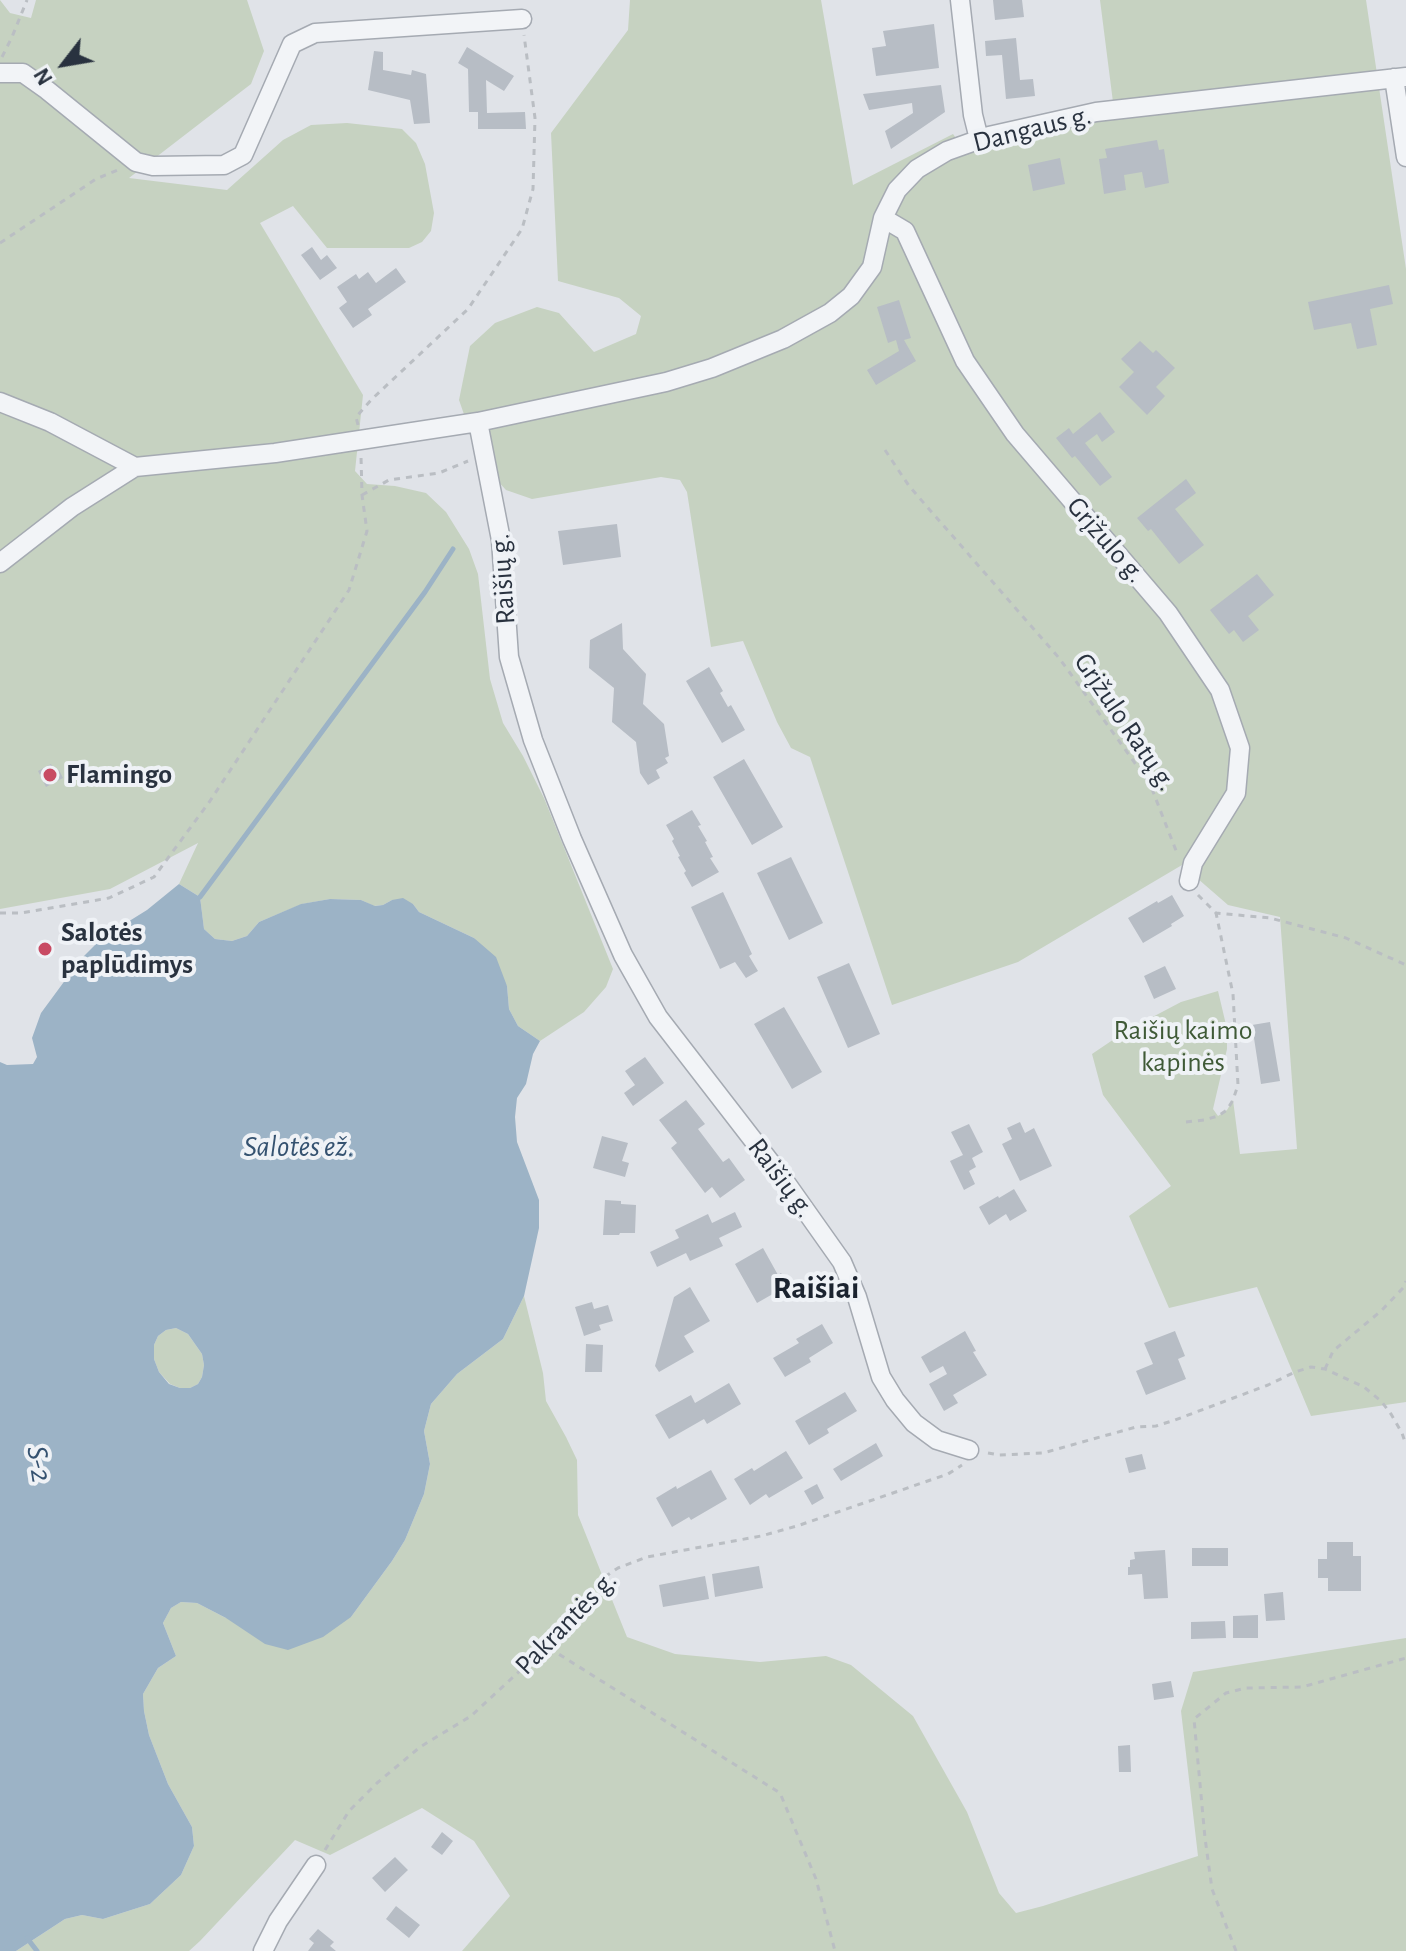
<!DOCTYPE html>
<html>
<head>
<meta charset="utf-8">
<style>
  body { margin:0 }
  #map { position:relative; width:1406px; height:1951px; overflow:hidden; background:#e0e3e8; font-family:"Alegreya Sans",sans-serif }
  canvas { display:block }
  .north { position:absolute; left:24px; top:24px; width:80px; height:80px; -webkit-text-stroke:6px #eff2f6; paint-order:stroke; rotate:239deg; font-size:22px; font-weight:700; line-height:32px; text-align:center; color:#29323f }
  .north::after { content:''; display:block; margin:auto; width:28px; height:36px; background:#29323f; clip-path:polygon(50% 0,100% 100%,50% 72%,0 100%) }
</style>
</head>
<body>
<div id="map">
<canvas width="1406" height="1951"></canvas>
<div class="north">N</div>
</div>
<script>
const g = document.querySelector('canvas').getContext('2d');
g.lineJoin = 'round';
function fillPath(path, color) { g.fillStyle = color; g.fill(path, 'evenodd'); }
const poly = rows => new Path2D(rows.map(r => 'M' + r).join(''));
function stroke(path, color, width, dash) { g.strokeStyle = color; g.lineWidth = width; g.lineCap = dash ? 'butt' : 'round'; g.setLineDash(dash || []); g.stroke(path); }
function drawText(font, color, halo, rows, align = 'center') {
  g.font = font + ' "Alegreya Sans",sans-serif'; g.lineWidth = 8; g.setLineDash([]); g.textBaseline = 'middle'; g.strokeStyle = halo; g.fillStyle = color; for (const [text, x, y, turn = 0] of rows) {
    g.save(); g.translate(x, y); g.rotate((+turn || 0) * Math.PI / 180); g.textAlign = isNaN(turn) ? turn : align; if (halo) g.strokeText(text, 0, 0); g.fillText(text, 0, 0); g.restore();
  }
}
const green = poly([
  [0,0,10,13,31,18,36,0,247,0,264,51,251,84,129,178,227,190,283,140,311,125,347,123,402,129,416,143,425,164,434,213,431,231,422,242,409,248,327,248,293,206,260,223,363,395,355,471,367,484,395,486,426,493,446,512,469,549,478,574,490,679,503,723,523,756,544,798,613,969,606,987,584,1012,540,1041,518,1026,509,1009,507,986,474,938,419,912,413,904,392,900,383,905,374,906,361,900,330,899,302,904,259,922,247,936,232,941,215,939,204,929,200,897,179,884,198,843,110,889,0,909],
  [630,0,821,0,853,185,953,134,962,146,1114,110,1100,0,1366,0,1406,269,1406,1402,1311,1416,1257,1287,1169,1308,1129,1216,1171,1186,1103,1095,1092,1054,1126,1031,1181,1002,1218,991,1227,1029,1227,1049,1213,1109,1218,1116,1227,1110,1233,1100,1240,1154,1297,1149,1280,917,1228,905,1182,865,1018,962,892,1005,810,757,791,748,777,722,743,641,711,647,687,492,680,480,661,477,532,499,506,490,481,463,459,400,470,346,495,323,537,307,559,313,594,352,636,334,641,316,619,298,558,281,551,133,628,30],
  [524,1296,543,1373,546,1401,566,1437,577,1460,578,1515,627,1637,675,1654,760,1662,826,1656,851,1665,913,1716,967,1812,999,1893,1016,1913,1043,1906,1198,1856,1181,1711,1193,1672,1406,1638,1406,1951,462,1951,510,1896,474,1841,422,1808,330,1855,295,1840,200,1941,189,1951,16,1951,65,1919,82,1915,103,1919,150,1904,181,1875,194,1846,192,1827,168,1784,149,1735,144,1711,143,1694,158,1668,176,1656,163,1623,171,1608,181,1602,197,1603,226,1618,351,1617,392,1561,405,1540,424,1494,430,1464,424,1431,431,1404,457,1374,503,1339],
  [176,1328,188,1334,202,1354,204,1365,202,1377,198,1384,190,1388,180,1388,170,1384,159,1372,154,1359,154,1345,158,1336,166,1330]
]);
const water = poly([
  [179,884,200,897,204,929,215,939,232,941,247,936,259,922,301,904,330,899,361,900,375,906,383,905,392,900,403,898,413,904,419,912,474,938,496,957,507,986,509,1009,518,1026,540,1041,533,1054,526,1084,517,1098,515,1117,517,1142,539,1200,539,1228,524,1296,503,1339,457,1374,431,1404,424,1431,430,1464,424,1494,405,1540,392,1561,351,1617,323,1637,288,1650,265,1644,226,1618,197,1603,181,1602,171,1608,163,1623,176,1656,158,1668,143,1694,144,1711,149,1735,168,1784,192,1827,194,1846,181,1875,150,1904,103,1919,82,1915,65,1919,16,1951,0,1951,0,1062,7,1065,33,1064,37,1057,32,1038,41,1013,80,960,102,938,147,910],
  [176,1328,188,1334,202,1354,204,1365,202,1377,198,1384,190,1388,180,1388,169,1384,159,1372,154,1359,154,1345,158,1336,166,1330]
]);
const stream = poly([
  [200,897,425,592,453,549],
  [27,1938,37,1951]
]);
const building = poly([
  [993,0,1022,0,1024,17,995,20],
  [934,24,939,68,876,76,872,48,886,46,883,31],
  [1016,38,1020,80,1033,79,1035,96,1006,99,1002,55,986,56,985,41],
  [467,47,514,76,504,91,486,80,487,113,525,112,526,129,478,129,478,112,469,112,468,69,458,63],
  [374,51,383,52,383,70,411,75,412,70,426,74,430,123,414,124,410,100,368,90],
  [941,85,945,112,891,149,885,131,913,113,912,103,869,110,863,94],
  [1157,140,1159,150,1164,149,1169,183,1145,188,1142,172,1124,175,1126,190,1104,194,1099,159,1107,158,1105,149],
  [1060,158,1065,184,1033,191,1028,165],
  [312,247,321,260,327,255,337,268,320,280,301,255],
  [396,268,406,282,368,309,372,315,353,328,339,308,347,302,337,287,356,274,359,279,368,272,376,283],
  [1389,285,1393,304,1370,309,1377,345,1357,349,1351,323,1314,330,1308,302],
  [899,300,911,338,904,340,916,361,876,385,867,370,899,351,896,340,888,343,877,307],
  [1140,341,1153,353,1156,350,1175,368,1156,387,1165,396,1147,415,1119,387,1134,372,1121,359],
  [1100,412,1115,432,1102,442,1097,434,1085,443,1112,477,1100,486,1075,456,1072,458,1056,438,1069,428,1073,434],
  [1186,479,1196,493,1175,509,1204,545,1179,564,1151,529,1148,531,1137,518],
  [617,524,621,557,563,565,558,531],
  [1257,574,1274,595,1248,616,1259,630,1243,642,1234,630,1229,634,1210,610],
  [622,623,623,649,646,674,643,704,664,724,669,756,665,758,668,763,656,770,660,778,648,785,640,773,636,742,612,722,614,688,589,668,590,640],
  [709,667,723,691,720,693,728,707,731,705,745,730,722,743,686,681],
  [744,759,783,827,752,845,713,777],
  [51,764,55,772,59,770,63,778,46,787,38,771],
  [692,810,701,825,698,826,707,841,705,842,713,857,710,858,719,872,692,887,684,873,686,871,678,857,680,856,672,841,674,839,666,825],
  [791,857,823,923,789,940,757,873],
  [723,892,752,954,749,956,758,971,746,978,735,962,720,969,691,907],
  [1172,895,1184,916,1171,924,1172,926,1143,943,1128,918,1157,901,1158,903],
  [849,963,880,1034,848,1048,817,977],
  [1165,966,1176,989,1154,999,1144,976],
  [784,1007,822,1072,792,1089,754,1024],
  [1270,1022,1280,1081,1261,1084,1252,1025],
  [645,1057,664,1083,633,1106,624,1093,635,1085,625,1071],
  [686,1100,705,1124,698,1129,723,1162,729,1158,745,1180,720,1198,712,1187,705,1193,671,1148,677,1143,659,1120],
  [1020,1122,1025,1133,1034,1128,1052,1166,1020,1181,1002,1144,1012,1139,1007,1128],
  [969,1124,983,1152,972,1158,976,1167,969,1171,975,1184,964,1190,950,1161,963,1155,951,1132],
  [602,1136,628,1143,622,1161,629,1163,625,1177,593,1168],
  [1014,1189,1027,1211,1010,1221,1006,1214,989,1225,979,1207,998,1196,999,1198],
  [605,1200,621,1201,621,1204,636,1205,635,1233,620,1233,619,1235,603,1235],
  [735,1212,742,1227,719,1238,723,1246,690,1261,686,1253,657,1267,650,1252,679,1238,675,1230,708,1214,712,1223],
  [763,1248,778,1275,781,1273,786,1281,782,1283,785,1287,757,1303,735,1264],
  [690,1287,710,1321,684,1336,694,1352,659,1372,655,1366,674,1297],
  [592,1302,594,1309,608,1305,613,1321,599,1325,601,1330,584,1336,575,1307],
  [822,1324,833,1343,809,1358,811,1362,785,1377,773,1358,799,1343,796,1339],
  [965,1331,976,1351,973,1352,987,1375,953,1395,958,1403,944,1411,929,1384,947,1374,943,1366,930,1373,921,1357],
  [1175,1331,1185,1356,1178,1359,1186,1379,1146,1395,1136,1371,1153,1364,1144,1343],
  [586,1344,603,1345,602,1372,585,1372],
  [729,1383,741,1404,707,1424,704,1419,669,1439,655,1415,691,1395,695,1403],
  [845,1392,857,1411,827,1429,829,1433,809,1445,795,1421],
  [876,1443,883,1456,841,1481,833,1469],
  [786,1451,803,1478,769,1498,766,1494,750,1505,734,1479,752,1468,754,1471],
  [1142,1454,1146,1469,1129,1473,1125,1458],
  [711,1470,727,1499,691,1520,689,1517,672,1527,656,1498,676,1486,677,1489],
  [817,1484,824,1498,812,1505,804,1491],
  [1327,1542,1353,1542,1353,1556,1361,1556,1361,1591,1328,1591,1328,1578,1318,1578,1318,1559,1327,1559],
  [1192,1548,1228,1548,1228,1566,1192,1566],
  [1165,1550,1168,1598,1144,1599,1142,1574,1128,1575,1128,1567,1130,1567,1130,1560,1135,1559,1134,1552],
  [759,1566,763,1588,715,1597,712,1574],
  [705,1576,709,1599,663,1607,659,1585],
  [1283,1592,1285,1620,1266,1621,1264,1594],
  [1258,1615,1258,1638,1233,1638,1233,1616],
  [1225,1621,1226,1638,1191,1639,1191,1622],
  [1171,1681,1174,1697,1154,1700,1152,1684],
  [1130,1745,1131,1772,1119,1772,1118,1746],
  [442,1832,453,1841,442,1855,431,1847],
  [395,1857,408,1870,385,1892,372,1878],
  [396,1906,420,1925,409,1938,386,1919],
  [318,1929,334,1942,330,1946,336,1951,308,1951,314,1943,309,1939]
]);
const path = poly([
  [2,57,12,37,27,0],
  [0,243,96,179,118,170],
  [358,425,356,417,371,400,468,309,522,229,533,189,535,118,524,35],
  [885,450,909,486,1059,658,1070,673,1150,784,1177,853],
  [362,495,389,480,439,473,468,461],
  [1198,895,1216,913,1270,918,1346,938,1406,965],
  [0,913,21,913,109,898,154,877,210,801,349,590,367,531,362,495,361,456],
  [1186,1122,1204,1120,1218,1116,1227,1110,1233,1100,1238,1085,1233,994,1216,913],
  [1325,1369,1333,1351,1381,1311,1403,1288,1406,1281],
  [988,1453,999,1455,1043,1453,1136,1427,1156,1426,1175,1420,1268,1385,1295,1372,1311,1367,1325,1369,1364,1387,1381,1401,1391,1414,1402,1433,1406,1445],
  [549,1648,780,1793,816,1879,835,1951],
  [325,1850,349,1811,377,1783,420,1747,471,1716,524,1667,560,1637,574,1621,587,1597,600,1580,618,1568,647,1557,761,1536,797,1526,948,1474,962,1465],
  [1236,1951,1212,1889,1205,1838,1194,1719,1226,1693,1246,1688,1302,1687,1406,1658]
]);
const minor = poly([
  [960,0,973,115,979,139],
  [0,73,23,73,47,90,136,162,153,166,224,165,243,155,292,44,315,33,522,19],
  [1394,78,1406,157],
  [883,218,905,231,965,361,1015,434,1168,613,1220,690,1240,748,1236,793,1193,863,1189,881],
  [0,402,50,422,135,467,275,453,478,422,666,382,712,368,783,339,830,313,851,296,872,267,883,218,897,190,917,169,947,151,989,136,1096,112,1406,77],
  [478,422,501,540,509,657,533,740,572,839,623,955,658,1017,784,1180,842,1262,857,1297,881,1377,895,1400,914,1423,937,1440,969,1450],
  [0,563,72,507,135,467],
  [263,1951,278,1921,316,1865]
]);
const markers = [
  [50,775,8,"#c84a63"],
  [45,949,8,"#c84a63"]
];
const streetNames = [
  ["Dangaus g.",1032,129,-14],
  ["Grįžulo g.",1106,540,49],
  ["Raišių g.",503,579,-94],
  ["Grįžulo Ratų g.",1125,722,56],
  ["Raišių g.",781,1178,53],
  ["Pakrantės g.",566,1623,-46]
];
const poiNames = [
  ["Flamingo",66,775],
  ["Salotės",61,933],
  ["paplūdimys",61,965]
];
const parkNames = [
  ["Raišių kaimo",1183,1031],
  ["kapinės",1183,1063]
];
const waterNames = [
  ["Salotės ež.",299,1147],
  ["S-2",39,1464,81]
];
const quarterNames = [
  ["Raišiai",816,1288]
];
fillPath(green, '#c6d2c1');
fillPath(water, '#9cb3c6');
stroke(stream, '#9cb3c6', 5);
fillPath(building, '#b7bdc5');
stroke(minor, '#a5aab2', 21);
stroke(path, '#babec3', 3, [6, 6]);
stroke(minor, '#f2f4f7', 18);
for (const [x, y, r, color] of markers) { const dot = new Path2D(); dot.arc(x, y, r, 0, 2 * Math.PI); g.fillStyle = color; g.fill(dot); stroke(dot, '#eff2f6', 3); }
drawText('28px', '#29323f', '#eff2f6', streetNames);
drawText('bold 28px', '#29323f', '#eff2f6', poiNames, 'left');
drawText('28px', '#3f5a37', '#eff2f6', parkNames);
drawText('italic 30px', '#355270', '#eff2f6', waterNames);
drawText('bold 32px', '#1b232f', '#eff2f6', quarterNames);
</script>
</body>
</html>
